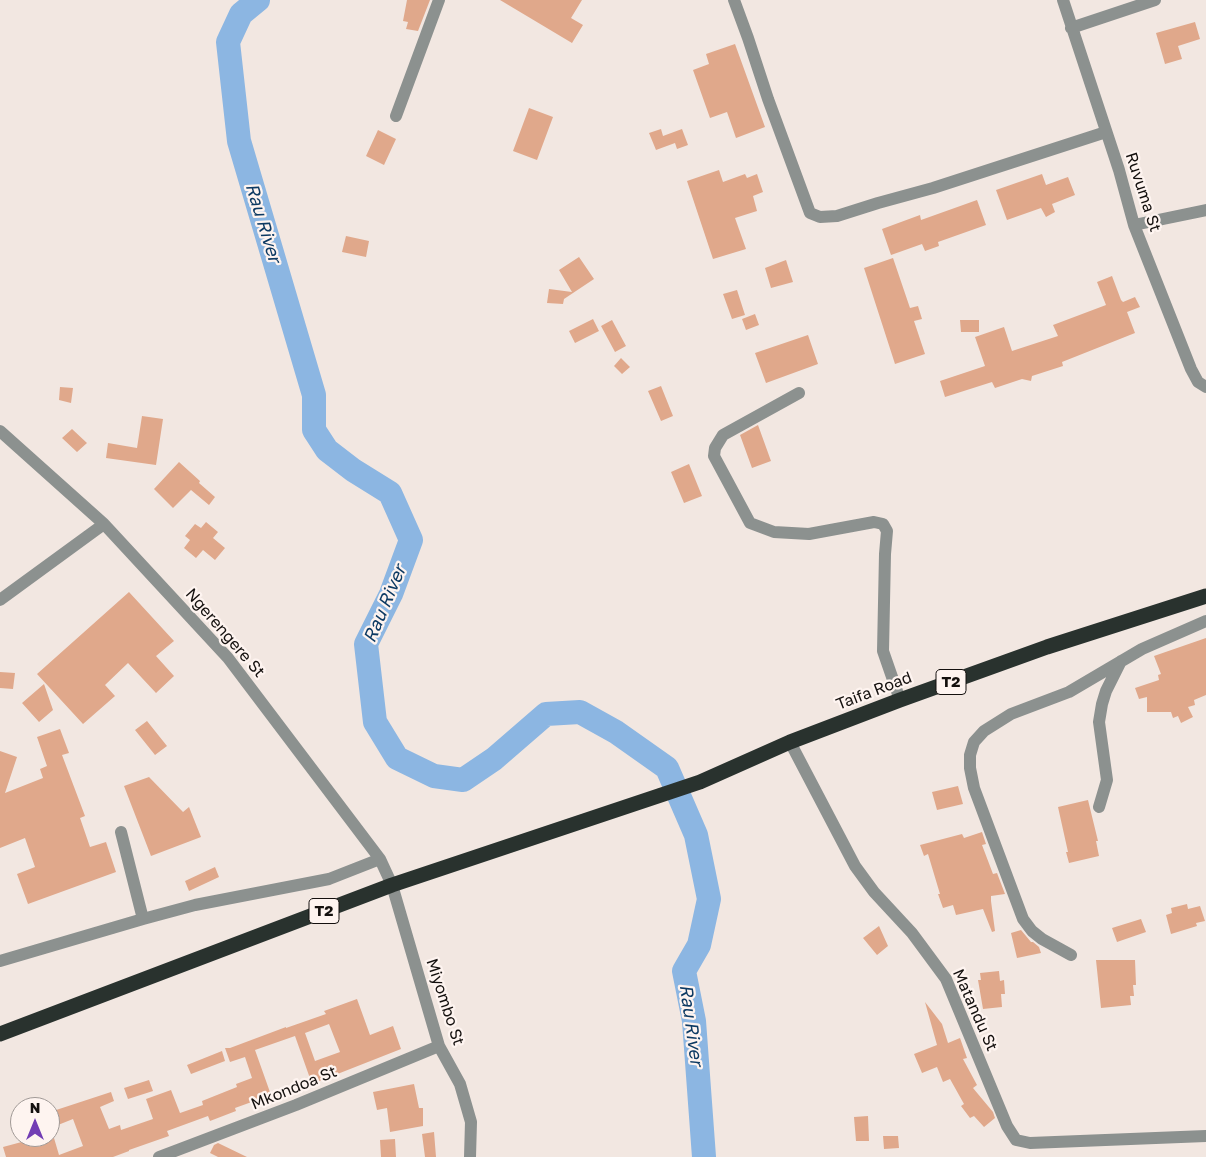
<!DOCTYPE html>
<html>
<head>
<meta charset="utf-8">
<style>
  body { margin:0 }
  #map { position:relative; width:1206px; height:1157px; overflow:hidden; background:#f2e7e1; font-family:"Golos Text",sans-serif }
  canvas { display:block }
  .north { position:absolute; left:10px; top:1097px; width:50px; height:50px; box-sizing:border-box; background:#fef4f0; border:1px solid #a09996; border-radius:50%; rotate:0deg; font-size:14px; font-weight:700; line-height:20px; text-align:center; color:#14100e }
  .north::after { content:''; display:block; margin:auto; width:18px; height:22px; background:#723db4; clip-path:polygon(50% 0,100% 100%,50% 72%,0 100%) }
</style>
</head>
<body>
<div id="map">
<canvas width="1206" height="1157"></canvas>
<div class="north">N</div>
</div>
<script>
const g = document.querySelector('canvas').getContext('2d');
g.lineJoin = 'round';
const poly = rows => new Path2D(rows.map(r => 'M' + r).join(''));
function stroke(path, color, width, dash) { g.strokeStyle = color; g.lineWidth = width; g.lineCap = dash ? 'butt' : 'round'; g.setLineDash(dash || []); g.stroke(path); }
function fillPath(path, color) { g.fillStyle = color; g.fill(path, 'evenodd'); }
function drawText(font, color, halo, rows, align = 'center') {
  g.font = font + ' "Golos Text",sans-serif'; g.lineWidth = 4.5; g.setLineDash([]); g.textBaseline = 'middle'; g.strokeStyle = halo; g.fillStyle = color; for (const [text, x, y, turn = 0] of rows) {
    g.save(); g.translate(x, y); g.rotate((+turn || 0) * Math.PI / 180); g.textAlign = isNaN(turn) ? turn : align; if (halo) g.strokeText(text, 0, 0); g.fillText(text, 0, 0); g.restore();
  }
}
const river = poly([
  [258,0,241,14,228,42,239,141,314,395,314,430,327,450,353,470,390,493,411,540,391,594,366,644,375,722,397,758,434,776,463,780,494,759,546,714,580,712,616,732,667,768,696,835,709,899,699,945,684,971,694,1021,704,1157]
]);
const building = poly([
  [407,0,430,0,418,31,406,29,408,22,403,21],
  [500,0,582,0,571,18,583,25,572,43],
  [1195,22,1200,39,1178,46,1182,59,1165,64,1156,33],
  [735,44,765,127,736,138,727,112,710,118,693,70,709,64,706,54],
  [529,108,553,117,537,160,513,151],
  [661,129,663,136,682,129,688,145,677,149,675,143,656,150,649,133],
  [378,130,396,139,384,165,366,156],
  [719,170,723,182,745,174,747,178,757,174,763,192,753,196,757,211,735,218,746,249,713,259,687,181],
  [1042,174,1046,185,1068,177,1075,195,1052,204,1055,212,1046,217,1041,208,1007,220,996,190],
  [977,200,986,225,938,242,939,246,925,251,922,244,891,255,882,229,920,215,921,220],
  [346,236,369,241,366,257,342,252],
  [579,257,594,279,564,299,563,304,547,303,549,289,572,292,559,270],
  [893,258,910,308,918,306,922,319,914,321,925,354,895,364,864,268],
  [786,260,793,282,771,288,765,268],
  [1112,276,1121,300,1123,302,1135,297,1140,307,1127,312,1135,333,1062,362,1063,366,1032,376,1031,381,1022,379,995,388,992,382,945,397,940,381,985,366,975,337,1004,327,1012,351,1058,336,1053,325,1106,305,1097,282],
  [737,290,745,315,732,319,723,294],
  [755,314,759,325,746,330,742,319],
  [593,319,599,331,575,343,569,331],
  [612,320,626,346,615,352,601,326],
  [960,320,979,320,979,332,961,332],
  [808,335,818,364,766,383,755,353],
  [621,358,630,367,622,374,614,366],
  [661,386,673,416,661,421,648,391],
  [60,387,73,388,71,403,59,400],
  [142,416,163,419,156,465,106,458,108,443,137,448],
  [758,425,771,461,752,468,740,435],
  [72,429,87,443,77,452,62,438],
  [179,462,200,481,199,483,215,497,209,505,191,490,173,508,154,489],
  [689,464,702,496,684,503,671,472],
  [206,522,218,532,213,538,225,548,215,560,203,550,196,558,184,548,190,540,185,536,195,524,201,528],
  [129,592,174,641,156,656,174,676,156,693,128,663,105,685,115,696,83,724,37,674],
  [1206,638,1206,695,1194,700,1195,705,1188,707,1193,717,1181,723,1178,716,1173,718,1171,712,1147,712,1147,697,1139,699,1135,688,1159,680,1158,675,1161,674,1154,656],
  [0,672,15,673,13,689,0,688],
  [44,684,53,710,39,722,22,703],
  [147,721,167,746,155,755,135,730],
  [60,729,69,753,62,755,85,816,80,818,90,847,106,842,116,872,28,904,17,874,35,867,25,838,0,848,0,751,17,757,5,793,43,778,40,769,47,766,37,737],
  [149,777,183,812,189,807,201,837,151,856,124,786],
  [958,786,963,804,937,810,932,792],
  [1088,800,1098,841,1096,841,1099,856,1069,863,1066,852,1068,852,1058,807],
  [982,832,986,844,982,845,993,874,997,873,1005,894,991,896,991,901,995,931,992,932,983,909,956,915,953,905,943,908,938,894,940,894,928,854,924,856,920,845,962,834,964,838],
  [215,867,219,877,189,891,185,881],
  [1187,904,1188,909,1200,906,1205,921,1196,923,1197,926,1171,934,1166,915,1172,913,1171,908],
  [1141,919,1146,932,1117,942,1112,928],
  [879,926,888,946,877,955,863,938],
  [1021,930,1031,942,1033,942,1039,947,1041,953,1017,958,1011,933],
  [1096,960,1135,960,1136,985,1133,985,1134,996,1130,996,1131,1005,1101,1008],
  [999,971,1000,981,1004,980,1005,994,1001,994,1002,1007,983,1009,978,980,981,980,980,973],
  [357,999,370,1035,393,1026,401,1049,312,1084,295,1036,255,1050,271,1095,235,1108,236,1111,210,1121,208,1116,167,1131,169,1136,129,1150,129,1151,113,1157,6,1157,3,1147,29,1140,30,1145,54,1138,59,1155,83,1146,73,1119,53,1127,50,1112,111,1092,114,1101,100,1107,109,1129,120,1125,121,1130,153,1119,146,1099,171,1090,180,1113,203,1105,202,1101,237,1087,236,1084,252,1078,245,1057,230,1062,225,1048,230,1048,286,1027,286,1028,326,1014,324,1011],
  [329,1024,340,1052,315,1061,305,1033],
  [925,1002,942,1024,948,1043,960,1038,967,1058,963,1059,977,1085,973,1088,993,1112,995,1118,984,1127,974,1116,970,1118,961,1106,964,1104,950,1079,943,1082,937,1067,922,1073,914,1054,937,1045],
  [222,1051,225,1061,191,1074,187,1065],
  [149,1080,153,1091,128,1099,124,1088],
  [414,1084,419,1108,423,1108,423,1126,390,1132,387,1108,377,1110,373,1092],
  [868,1116,869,1141,856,1141,854,1117],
  [434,1132,436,1157,425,1157,422,1134],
  [883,1136,898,1136,899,1148,884,1149],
  [395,1139,396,1157,381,1157,380,1140],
  [218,1143,247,1157,218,1157,210,1153,214,1145]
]);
const minor = poly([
  [734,0,748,38,768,99,810,213,820,217,837,216,878,203,933,188,1106,132],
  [1063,0,1119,170,1134,225,1191,369,1198,382,1206,387],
  [1071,28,1155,0],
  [396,116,439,0],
  [1134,225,1206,210],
  [799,393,723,435,715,448,714,456,750,523,774,532,809,534,874,522,883,524,887,531,885,554,883,651,900,700],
  [0,431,104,524,228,658,380,859,392,885,439,1046,460,1084,471,1122,470,1157],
  [0,600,104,524],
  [790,742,855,866,874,892,912,933,946,979,1007,1126,1016,1140,1030,1143,1206,1136],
  [1099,807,1107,780,1099,722,1102,704,1106,691,1121,661],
  [121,832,143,919],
  [1071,955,1042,939,1032,931,1023,919,974,788,970,768,970,755,974,742,984,731,1011,714,1069,692,1142,649,1206,621],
  [0,961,143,919,195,905,329,879,380,859],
  [159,1157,296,1105,439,1046]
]);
const highway = poly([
  [0,1034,392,885,700,782,790,742,900,700,1047,647,1206,596]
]);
const shields = [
  [951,682,30],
  [324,911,30]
];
const shieldNames = [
  ["T2",951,682],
  ["T2",324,911]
];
const streetNames = [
  ["Ruvuma St",1143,192,72],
  ["Ngerengere St",225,633,49],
  ["Taifa Road",874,691,-21],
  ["Miyombo St",445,1002,72],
  ["Matandu St",975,1010,66],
  ["Mkondoa St",294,1088,-22]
];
const waterNames = [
  ["Rau River",263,223,73],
  ["Rau River",385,604,-67],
  ["Rau River",691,1025,82]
];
stroke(river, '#8cb6e2', 24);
fillPath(building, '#e0a88b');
stroke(minor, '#8c918f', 12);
stroke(highway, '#29322e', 15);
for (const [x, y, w] of shields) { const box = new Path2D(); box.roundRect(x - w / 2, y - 12.5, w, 25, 4); g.fillStyle = '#fef4f0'; g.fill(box); stroke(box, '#14100e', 1); }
drawText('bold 15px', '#14100e', null, shieldNames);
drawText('16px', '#14100e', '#fef4f0', streetNames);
drawText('italic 18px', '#0d3a63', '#fef4f0', waterNames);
</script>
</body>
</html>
